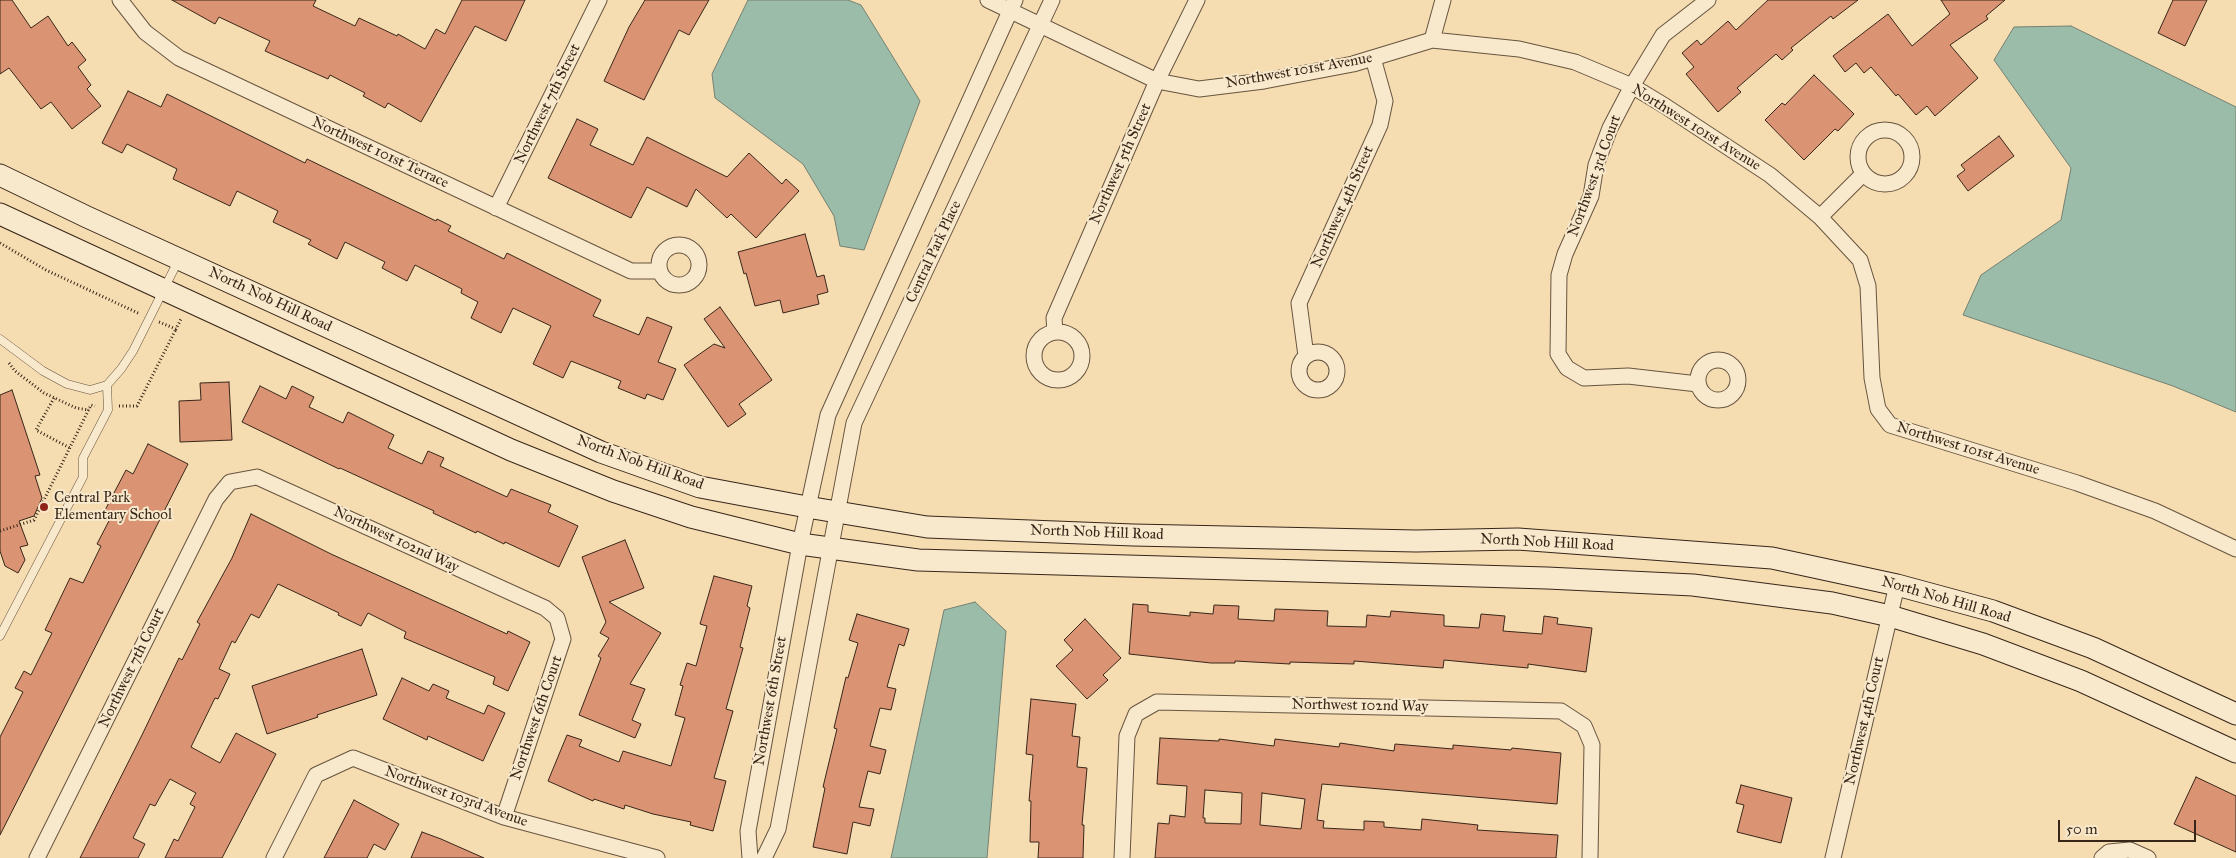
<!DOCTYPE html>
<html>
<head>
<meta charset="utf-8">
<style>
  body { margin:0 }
  #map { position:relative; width:2236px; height:858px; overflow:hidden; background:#f5dcb1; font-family:"IM FELL Great Primer",serif }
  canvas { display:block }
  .scale { position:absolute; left:2058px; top:820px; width:138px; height:22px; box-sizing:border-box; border:2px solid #382619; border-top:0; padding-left:6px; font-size:15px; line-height:18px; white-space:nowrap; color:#382619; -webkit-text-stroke:4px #f8e8cc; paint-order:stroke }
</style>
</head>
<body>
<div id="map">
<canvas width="2236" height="858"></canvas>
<div class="scale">50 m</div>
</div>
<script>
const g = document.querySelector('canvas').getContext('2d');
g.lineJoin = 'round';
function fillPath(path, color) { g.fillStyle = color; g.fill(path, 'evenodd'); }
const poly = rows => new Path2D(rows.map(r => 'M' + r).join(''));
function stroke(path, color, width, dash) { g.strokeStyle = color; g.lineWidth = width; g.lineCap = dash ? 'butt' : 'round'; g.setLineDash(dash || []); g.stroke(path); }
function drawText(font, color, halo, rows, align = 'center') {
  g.font = font + ' "IM FELL Great Primer",serif'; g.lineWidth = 4; g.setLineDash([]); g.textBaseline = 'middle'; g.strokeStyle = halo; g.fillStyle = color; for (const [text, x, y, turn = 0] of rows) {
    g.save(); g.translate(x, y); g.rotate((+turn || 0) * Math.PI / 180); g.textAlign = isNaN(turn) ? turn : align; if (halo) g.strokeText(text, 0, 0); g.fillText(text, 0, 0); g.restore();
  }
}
const water = poly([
  [748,0,848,0,861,5,920,101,864,250,840,246,834,216,803,164,715,98,712,74,748,0],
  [2071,26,2236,107,2236,412,2173,386,1963,315,1981,275,2061,220,2071,168,1994,60,2014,27,2071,26],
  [975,602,1006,631,987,858,891,858,944,610,975,602]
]);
const building = poly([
  [0,0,12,0,31,28,48,16,68,46,72,42,86,60,78,67,91,85,87,89,101,106,72,129,51,102,41,109,9,68,0,74,0,0],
  [172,0,316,0,313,6,355,26,359,18,397,36,398,34,425,49,436,29,445,34,462,0,525,0,506,41,475,26,421,122,388,103,385,108,363,96,365,93,330,75,328,79,265,51,270,41,219,17,215,24,172,0],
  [645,0,709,0,689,35,679,30,644,100,604,81,629,27,645,0],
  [1768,0,1858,0,1833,19,1831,16,1791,48,1793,50,1782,60,1776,54,1737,88,1741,92,1718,112,1686,74,1694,67,1682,53,1697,40,1701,45,1728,21,1736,30,1768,0],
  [1941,0,2005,0,1986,16,1988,19,1950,45,1978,78,1935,116,1927,106,1916,115,1898,94,1896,96,1871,67,1864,73,1856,63,1845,72,1833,56,1888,14,1912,46,1950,14,1941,0],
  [2173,0,2207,0,2185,46,2158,33,2173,0],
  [1814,75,1854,114,1838,131,1835,129,1804,160,1765,120,1782,103,1785,105,1814,75],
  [128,91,161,107,167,94,305,163,307,159,436,221,437,219,451,226,448,231,504,259,507,253,601,300,593,316,639,335,647,317,672,327,658,362,676,369,663,400,647,394,645,399,618,388,621,381,571,361,563,378,533,364,551,326,513,308,501,333,471,318,478,302,461,293,462,289,415,265,407,281,382,268,385,262,345,242,337,259,308,244,311,240,273,222,278,211,237,191,230,206,173,179,177,169,127,144,122,153,102,143,128,91],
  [577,119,598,129,590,145,633,165,647,137,727,177,749,153,782,184,786,179,799,191,756,238,731,214,727,218,696,189,687,207,647,187,631,218,548,178,577,119],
  [1999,136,2014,156,1968,191,1957,176,1965,170,1961,165,1999,136],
  [805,234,817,277,824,275,828,292,817,295,819,304,783,313,780,300,755,306,746,273,744,274,738,252,805,234],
  [720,307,772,380,739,404,746,414,728,427,684,365,714,344,725,348,704,319,720,307],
  [229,382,232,440,180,442,179,401,201,400,200,383,229,382],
  [260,386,286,399,292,386,314,397,309,407,343,423,348,412,394,435,388,448,422,464,428,451,444,458,440,466,507,497,511,489,551,505,548,512,578,526,559,567,505,542,504,544,477,531,476,533,433,513,434,511,340,468,339,469,242,422,260,386],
  [12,390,40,475,35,476,42,498,34,516,19,521,28,545,20,547,25,560,18,573,5,566,0,551,0,395,12,390],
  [148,444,188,464,0,835,0,737,23,692,15,688,24,671,31,675,52,633,45,630,70,578,83,583,101,546,97,544,111,517,103,514,126,470,133,474,148,444],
  [251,514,331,554,507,634,508,631,530,642,508,691,493,684,495,677,404,638,406,632,368,613,361,626,338,615,339,613,278,584,259,618,251,614,235,643,232,641,219,669,230,674,218,699,215,698,191,747,220,763,236,733,276,754,222,858,165,858,174,839,178,841,195,807,190,804,196,793,170,779,155,806,150,804,133,838,145,844,138,858,80,858,142,735,179,658,182,660,200,624,197,622,232,558,251,514],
  [625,540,644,588,609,602,661,633,630,684,645,689,632,720,641,724,635,738,579,715,601,658,598,656,609,638,600,633,606,622,582,557,625,540],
  [714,576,752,586,747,606,750,608,740,647,743,648,726,709,733,711,714,778,726,781,713,831,690,825,691,822,653,814,625,805,624,809,594,799,593,801,548,781,567,735,582,740,579,746,619,762,623,751,671,766,685,718,675,715,683,686,680,685,687,663,696,666,707,626,700,624,714,576],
  [1133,604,1148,605,1148,612,1190,616,1190,612,1213,614,1214,605,1239,606,1238,619,1274,621,1275,609,1328,611,1327,626,1366,627,1367,615,1390,617,1391,611,1444,615,1444,626,1479,628,1481,614,1505,616,1503,631,1542,634,1544,616,1558,618,1557,624,1592,628,1586,672,1528,664,1528,668,1444,660,1443,668,1354,661,1354,664,1290,662,1290,664,1235,661,1235,663,1211,663,1129,654,1133,604],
  [857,614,909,629,904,646,899,644,887,687,896,689,891,710,880,708,870,746,886,750,880,774,868,771,859,807,874,809,870,826,853,822,847,854,813,847,825,788,823,787,837,729,834,728,846,677,848,678,858,643,849,640,857,614],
  [1085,619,1121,658,1103,675,1108,680,1087,699,1056,666,1073,650,1064,640,1085,619],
  [362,649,377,695,317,715,318,717,267,734,252,686,362,649],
  [402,678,429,691,433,684,449,691,446,698,484,714,488,705,505,713,483,761,428,736,427,740,383,719,402,678],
  [1031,699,1076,704,1072,736,1080,737,1077,767,1087,768,1082,825,1084,825,1083,858,1038,858,1039,842,1030,842,1031,801,1029,801,1033,755,1026,754,1031,699],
  [1160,738,1219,741,1219,739,1274,746,1275,739,1339,747,1340,743,1394,751,1395,744,1453,749,1453,745,1511,750,1512,748,1561,753,1557,804,1322,784,1317,820,1324,821,1323,828,1364,830,1364,821,1384,822,1384,827,1421,830,1422,819,1478,825,1477,830,1558,835,1556,858,1155,858,1158,823,1169,824,1170,815,1185,817,1187,786,1157,784,1160,738],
  [1205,790,1242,793,1241,824,1205,823,1205,818,1203,818,1205,790],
  [1262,793,1305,799,1301,829,1260,825,1262,793],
  [2196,777,2236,796,2236,852,2174,824,2196,777],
  [1741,785,1792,798,1781,843,1737,832,1744,805,1736,803,1741,785],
  [354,800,399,824,385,850,374,844,367,858,324,858,354,800],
  [422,832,441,839,484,858,411,858,422,832]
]);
const path = poly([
  [0,243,46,270,140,314],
  [159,322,176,329,181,319],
  [9,363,15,371,44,393,76,408,89,410],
  [54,398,36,430,70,448],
  [119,406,137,406,176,329],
  [0,531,34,520,91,405,95,406]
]);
const lane = poly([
  [0,339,43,371,67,384,90,390,107,385,121,369,133,351,178,261],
  [0,636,83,477,83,458,108,410,107,385]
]);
const street = poly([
  [120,0,145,32,179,58,631,271,659,271],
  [988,0,1157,81,1199,89,1264,81,1353,64,1432,40,1519,49,1575,62,1632,86,1665,106,1770,175,1820,217,1860,260,1868,286,1872,378,1878,409,1890,425,2077,483,2155,511,2236,549],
  [1432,40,1443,0],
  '1858 157a27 27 0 1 1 54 0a27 27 0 1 1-54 0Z',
  [496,208,599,0],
  [1820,217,1863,174],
  '659 265a20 20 0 1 1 40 0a20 20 0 1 1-40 0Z',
  [1055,332,1054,318,1157,81,1197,0],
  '1034 356a24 24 0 1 1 48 0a24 24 0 1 1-48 0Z',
  '1299 371a19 19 0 1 1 38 0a19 19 0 1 1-38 0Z',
  [1306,356,1299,303,1380,125,1385,101,1373,58],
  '1698 380a20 20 0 1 1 40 0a20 20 0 1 1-40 0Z',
  [1698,384,1628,376,1584,378,1567,368,1558,354,1559,275,1565,254,1591,196,1596,165,1610,128,1632,86,1663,35,1708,0],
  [37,858,216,499,230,482,257,477,545,608,557,618,563,639,504,817],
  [274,858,316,775,353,758,504,817,657,858],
  [750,858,748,831,800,544,828,415,1015,0],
  [764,858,778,829,854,423,1052,0],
  [1122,858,1127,736,1136,714,1157,702,1561,711,1584,726,1592,745,1590,858],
  [1833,858,1897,585],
  [2102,858,2109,852,2130,850,2148,858]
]);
const secondary = poly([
  [0,175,87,217,601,452,700,487,807,507,927,527,1133,535,1416,541,1518,539,1772,558,1897,585,1993,611,2093,648,2236,714],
  [0,214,511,450,613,491,691,517,800,544,918,560,1547,578,1693,585,1832,603,1890,616,1983,644,2081,681,2236,752]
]);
const markers = [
  [44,507,5,"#8f2418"]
];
const streetNames = [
  ["Northwest 101st Avenue",1299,71,-10],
  ["Northwest 7th Street",548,104,-64],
  ["Northwest 101st Avenue",1696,128,32],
  ["Northwest 101st Terrace",380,153,25],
  ["Northwest 5th Street",1121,164,-66],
  ["Northwest 3rd Court",1595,176,-70],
  ["Northwest 4th Street",1343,207,-66],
  ["Central Park Place",934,252,-65],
  ["North Nob Hill Road",270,300,25],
  ["Northwest 101st Avenue",1968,449,17],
  ["North Nob Hill Road",640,463,20],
  ["North Nob Hill Road",1097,533,2],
  ["Northwest 102nd Way",396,540,25],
  ["North Nob Hill Road",1547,543,3],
  ["North Nob Hill Road",1946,600,16],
  ["Northwest 7th Court",132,668,-64],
  ["Northwest 6th Street",771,701,-80],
  ["Northwest 102nd Way",1360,706,1],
  ["Northwest 6th Court",537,718,-71],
  ["Northwest 4th Court",1865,721,-77],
  ["Northwest 103rd Avenue",456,797,20]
];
const poiNames = [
  ["Central Park",54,498],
  ["Elementary School",54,515]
];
fillPath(water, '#9cbcaa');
stroke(water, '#748070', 1);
fillPath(building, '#da9473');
stroke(building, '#382619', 1);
stroke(lane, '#67543f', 9);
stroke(street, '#67543f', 17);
stroke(secondary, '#382619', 23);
stroke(path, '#382619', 3, [1, 2.5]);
stroke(lane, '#f8e8cc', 8);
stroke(street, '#f8e8cc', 15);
stroke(secondary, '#f8e8cc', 21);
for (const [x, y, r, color] of markers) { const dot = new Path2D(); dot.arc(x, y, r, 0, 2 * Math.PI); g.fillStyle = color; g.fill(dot); stroke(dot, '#f8e8cc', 2); }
drawText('15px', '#382619', '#f8e8cc', streetNames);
drawText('15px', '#382619', '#f8e8cc', poiNames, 'left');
</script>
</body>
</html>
